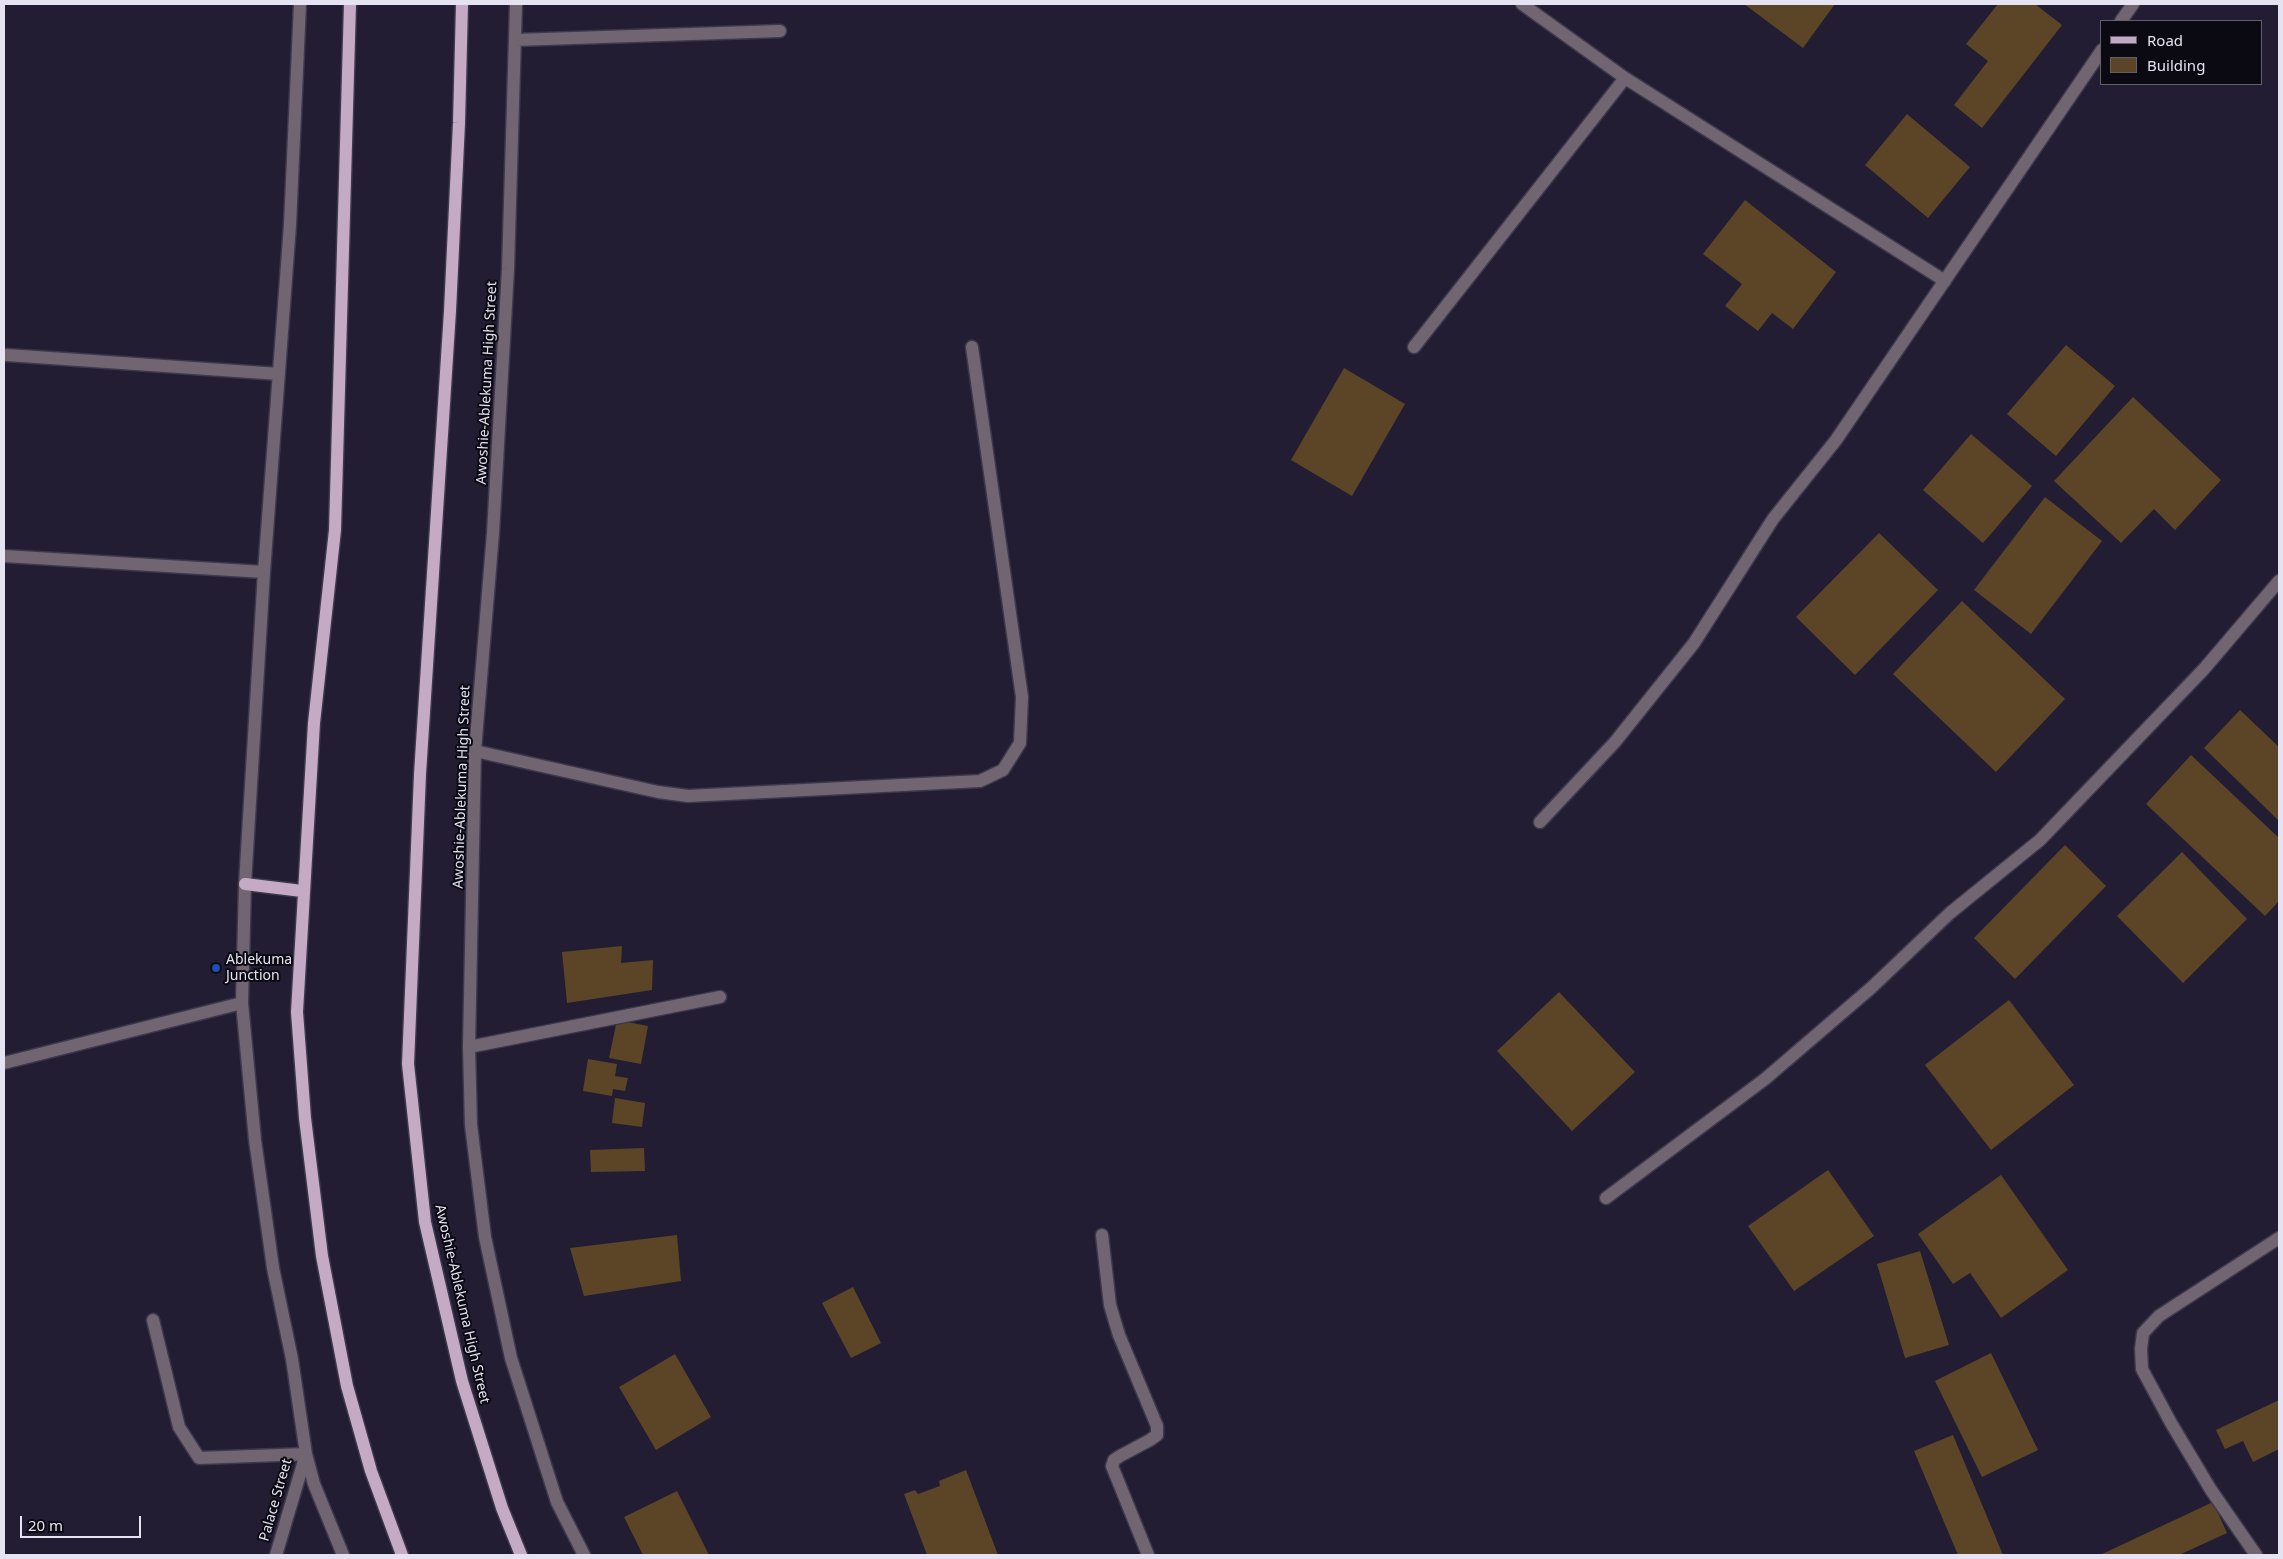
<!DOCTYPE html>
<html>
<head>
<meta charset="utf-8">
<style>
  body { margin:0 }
  #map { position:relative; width:2283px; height:1559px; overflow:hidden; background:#221d32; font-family:"Noto Sans",sans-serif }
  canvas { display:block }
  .frame { position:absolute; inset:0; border:5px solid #e5e3f1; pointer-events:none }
  .legend { position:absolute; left:2100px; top:20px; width:162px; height:65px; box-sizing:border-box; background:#0b0912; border:1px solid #62606b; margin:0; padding:6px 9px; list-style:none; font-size:15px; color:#e5e3f1 }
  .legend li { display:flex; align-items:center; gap:10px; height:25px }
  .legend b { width:25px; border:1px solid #62606b }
  .scale { position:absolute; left:20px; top:1516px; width:121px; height:22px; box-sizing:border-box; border:2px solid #e5e3f1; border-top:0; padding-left:6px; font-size:15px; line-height:18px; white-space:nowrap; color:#e5e3f1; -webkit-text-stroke:4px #0b0912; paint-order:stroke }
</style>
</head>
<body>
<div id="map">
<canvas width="2283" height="1559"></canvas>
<div class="frame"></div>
<ul class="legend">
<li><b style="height:6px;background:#c5aac5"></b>Road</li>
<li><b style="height:14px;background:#5c4526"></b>Building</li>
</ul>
<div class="scale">20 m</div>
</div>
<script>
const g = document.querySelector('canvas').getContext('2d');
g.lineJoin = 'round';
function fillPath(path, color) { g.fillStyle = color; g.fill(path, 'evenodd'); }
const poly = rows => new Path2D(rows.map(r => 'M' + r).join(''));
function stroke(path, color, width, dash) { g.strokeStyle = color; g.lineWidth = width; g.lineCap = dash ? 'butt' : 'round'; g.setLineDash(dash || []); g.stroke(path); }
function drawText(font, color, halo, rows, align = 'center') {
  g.font = font + ' "Noto Sans",sans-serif'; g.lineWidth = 4; g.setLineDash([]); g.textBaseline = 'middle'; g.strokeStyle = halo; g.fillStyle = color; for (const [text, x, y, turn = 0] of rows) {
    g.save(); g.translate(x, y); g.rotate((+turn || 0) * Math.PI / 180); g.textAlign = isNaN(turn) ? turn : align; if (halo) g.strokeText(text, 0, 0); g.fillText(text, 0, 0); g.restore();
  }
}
const building = poly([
  [1744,4,1835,4,1803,48],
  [1998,4,2035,4,2062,25,1982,128,1954,105,1988,61,1966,44],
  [1907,114,1970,167,1928,218,1865,165],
  [1745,200,1836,272,1793,329,1772,313,1758,331,1725,306,1742,284,1703,254],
  [2066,345,2115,386,2056,456,2007,414],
  [1344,368,1405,404,1352,496,1291,460],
  [2133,397,2221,480,2175,530,2154,509,2121,543,2054,481],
  [1971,434,2032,486,1983,543,1923,490],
  [2045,497,2102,541,2031,634,1974,590],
  [1879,533,1938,590,1855,675,1796,617],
  [1962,601,2065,699,1996,772,1893,674],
  [2240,710,2279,747,2279,821,2204,748],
  [2191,755,2279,838,2279,901,2265,916,2146,804],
  [2065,845,2106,886,2015,979,1974,938],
  [2182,852,2247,919,2183,983,2117,916],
  [622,946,621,963,653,960,652,990,567,1003,562,952],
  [1559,992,1635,1072,1572,1131,1497,1051],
  [2009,1000,2074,1085,1991,1150,1925,1065],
  [617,1020,648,1026,641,1064,609,1058],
  [588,1059,617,1064,615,1076,628,1078,625,1091,613,1089,612,1096,583,1091],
  [615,1098,645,1103,642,1127,612,1123],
  [644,1148,645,1171,591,1172,590,1150],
  [1828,1170,1874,1236,1794,1291,1748,1226],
  [2001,1175,2068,1270,2001,1318,1970,1273,1953,1284,1918,1234],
  [677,1235,681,1281,584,1296,570,1248],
  [1920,1251,1949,1345,1905,1358,1877,1264],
  [853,1287,881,1343,851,1358,822,1303],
  [1991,1353,2038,1450,1982,1477,1935,1381],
  [675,1354,711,1417,656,1450,619,1387],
  [2279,1400,2279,1449,2253,1462,2243,1441,2225,1449,2216,1430],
  [1953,1435,2003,1555,1958,1555,1914,1451],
  [966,1470,998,1555,927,1555,904,1494,915,1490,918,1494,940,1486,939,1481],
  [677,1491,709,1555,643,1555,624,1517],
  [2213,1502,2227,1533,2179,1555,2100,1555]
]);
const minor = poly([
  [300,4,290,225,264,572,245,884,242,1003,255,1140,273,1268,292,1359,306,1454,314,1484,343,1555],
  [516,4,508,269,493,533,475,751,469,1047,471,1125,485,1237,511,1358,557,1502,584,1555],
  [1522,4,1625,78,1945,281],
  [2121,21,2133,4],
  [515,40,780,31],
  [1414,347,1625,78],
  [7,355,279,374],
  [4,556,264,572],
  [475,751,658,792,688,796,980,781,1003,770,1020,743,1022,697,972,347],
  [1540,822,1615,742,1694,643,1773,519,1836,440,2102,50],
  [469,1047,720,997],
  [4,1063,242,1003],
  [1606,1198,1765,1079,1871,988,1950,913,2040,840,2204,669,2279,581],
  [1102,1235,1110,1305,1119,1335,1157,1426,1157,1435,1150,1440,1120,1456,1114,1460,1112,1466,1148,1555],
  [153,1320,179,1427,199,1458,306,1454,276,1555],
  [2256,1555,2211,1490,2171,1423,2142,1369,2141,1349,2143,1333,2159,1316,2279,1238]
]);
const major = poly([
  [350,4,335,530,314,723,297,1012,305,1118,322,1256,347,1386,371,1471,402,1555],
  [462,4,459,123,450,311,420,774,408,1064,425,1222,462,1381,502,1508,521,1555],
  [245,884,302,891]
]);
const markers = [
  [216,968,5,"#1a4fb4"]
];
const streetNames = [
  ["Awoshie-Ablekuma High Street",487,383,-87],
  ["Awoshie-Ablekuma High Street",462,787,-88],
  ["Awoshie-Ablekuma High Street",462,1304,77],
  ["Palace Street",276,1500,-74]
];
const poiNames = [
  ["Ablekuma",226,960],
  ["Junction",226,976]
];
fillPath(building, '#5c4526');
stroke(minor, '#3d394d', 15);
stroke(major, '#3d394d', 15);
stroke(minor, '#726572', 12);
stroke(major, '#c5aac5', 12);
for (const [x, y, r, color] of markers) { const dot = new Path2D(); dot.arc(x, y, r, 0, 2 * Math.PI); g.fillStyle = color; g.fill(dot); stroke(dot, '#0b0912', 2); }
drawText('14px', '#e5e3f1', '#0b0912', streetNames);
drawText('14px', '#e5e3f1', '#0b0912', poiNames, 'left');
</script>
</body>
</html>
